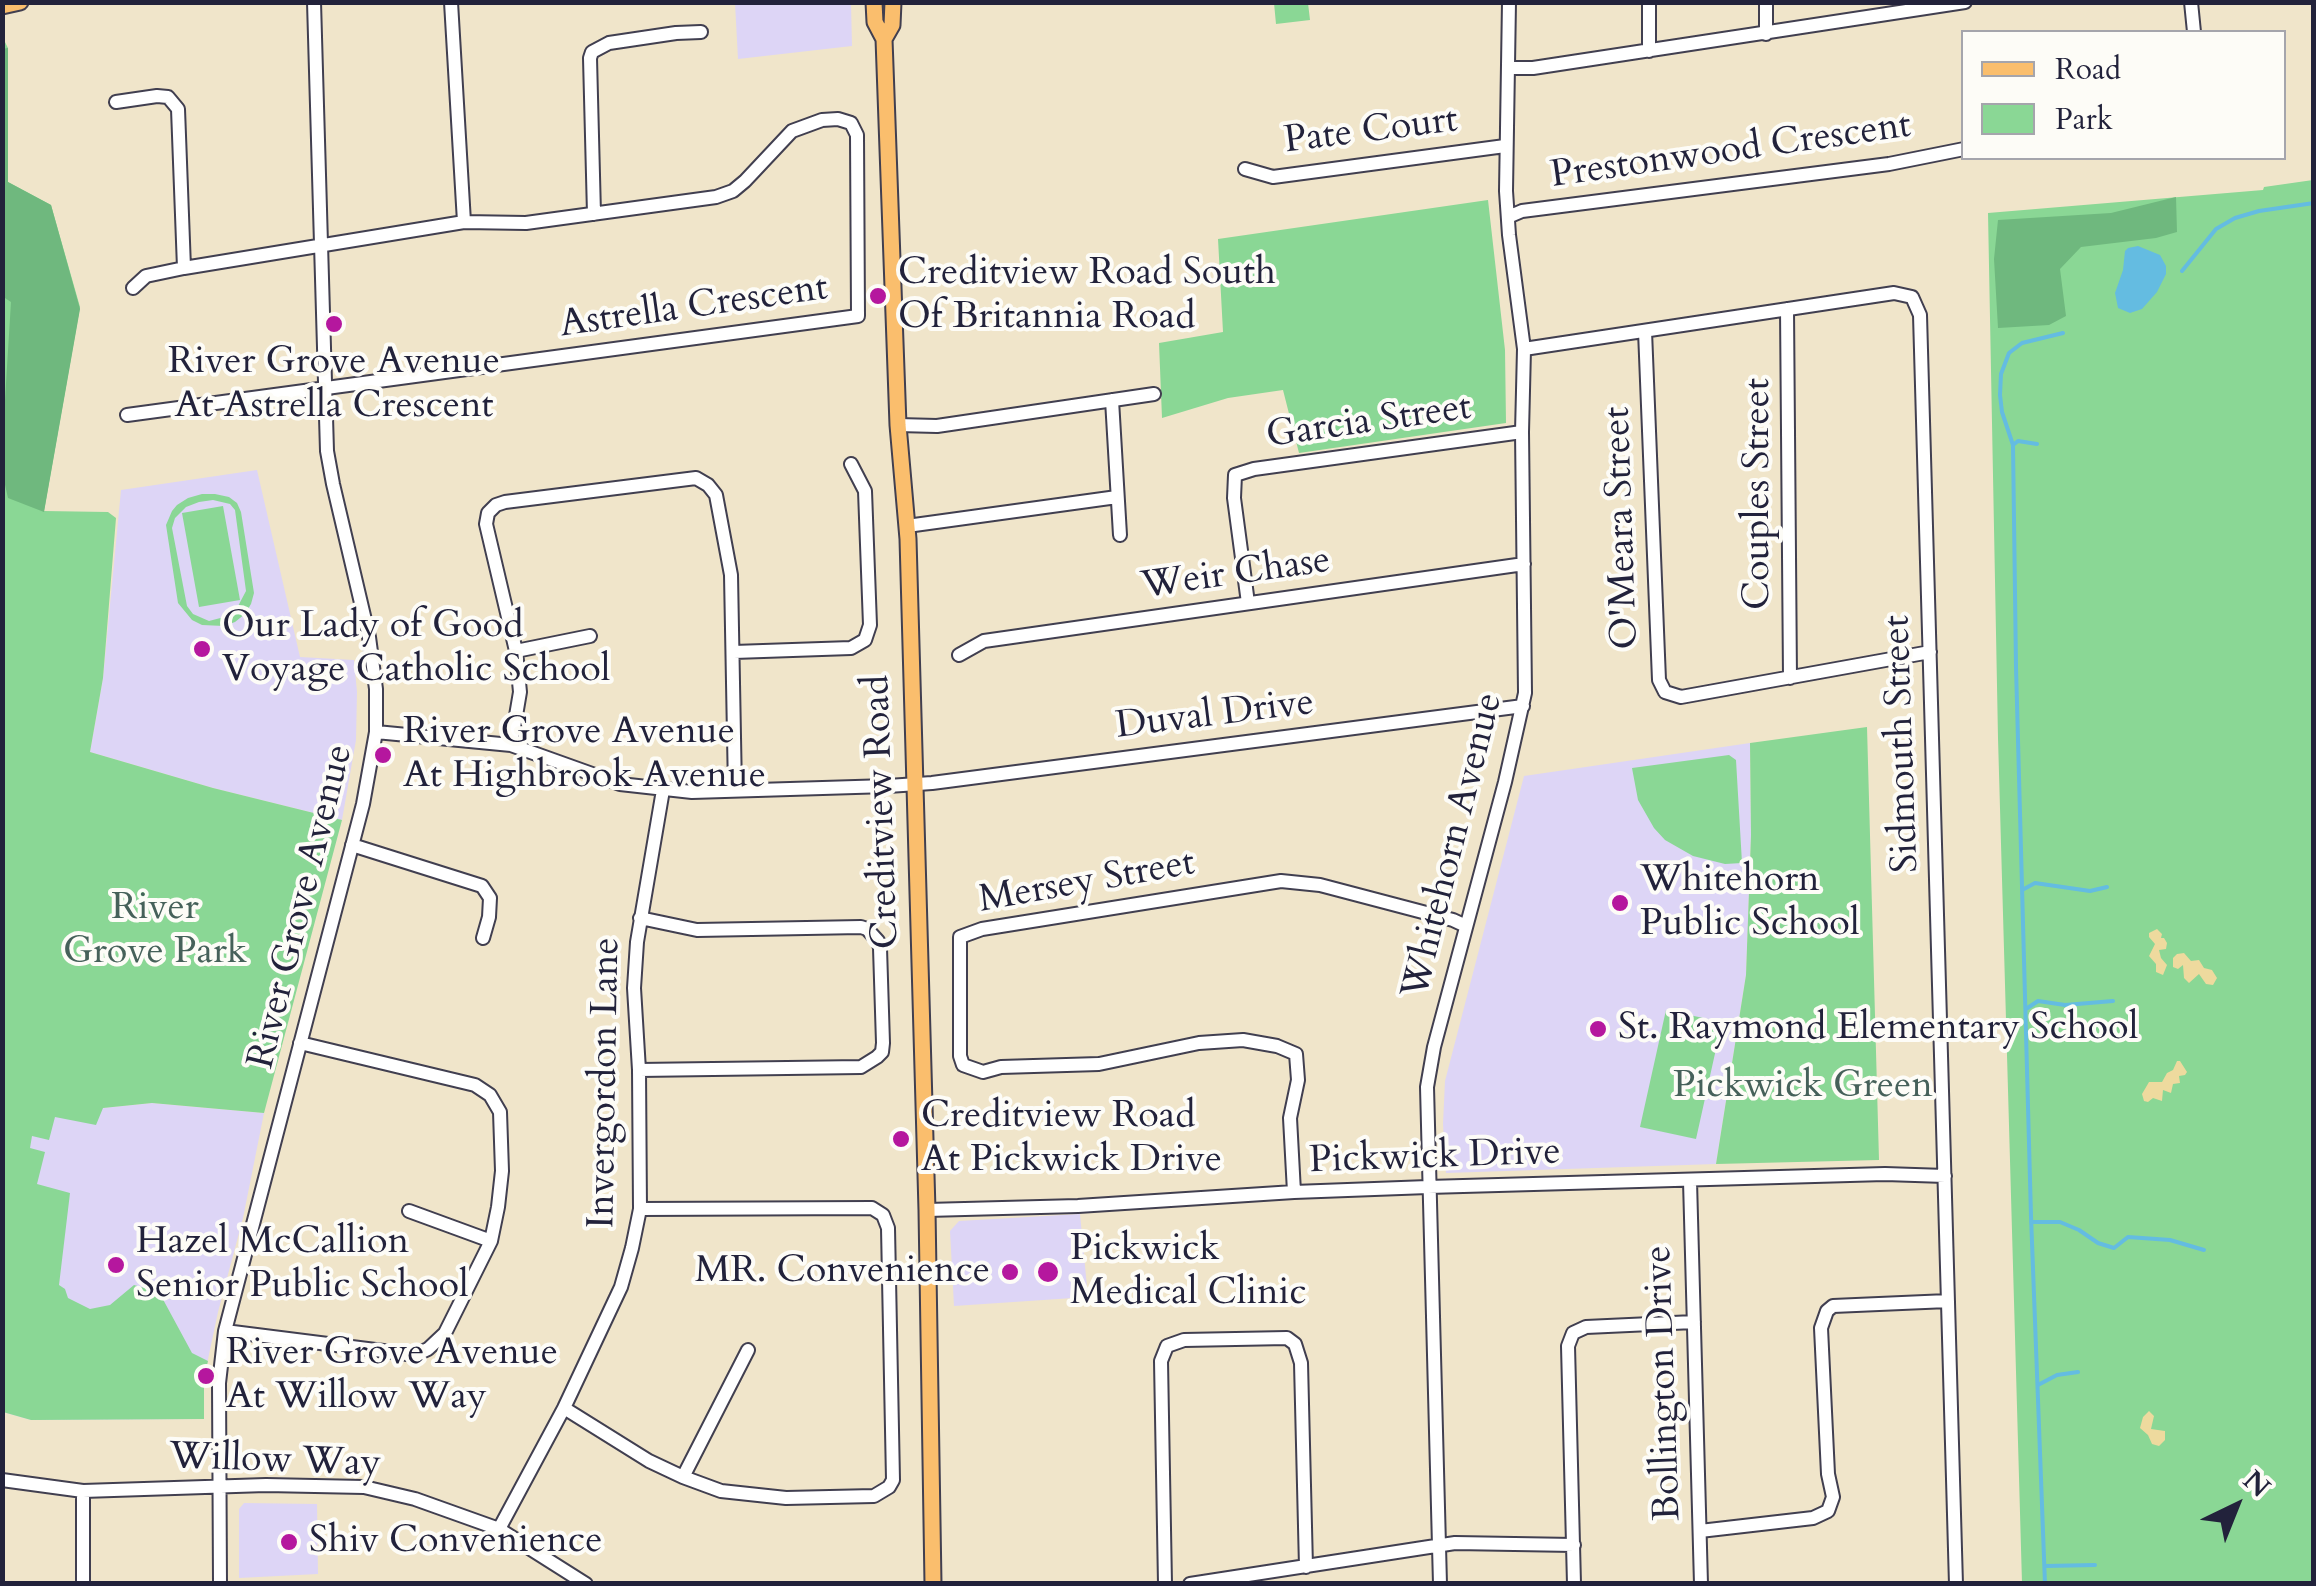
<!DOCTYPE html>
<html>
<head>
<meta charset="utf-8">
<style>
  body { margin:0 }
  #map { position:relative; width:2316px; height:1586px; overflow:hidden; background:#f0e5ca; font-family:Cardo,serif }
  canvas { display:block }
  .frame { position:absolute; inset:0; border:5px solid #22223b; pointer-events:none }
  .legend { position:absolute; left:1961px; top:30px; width:325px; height:130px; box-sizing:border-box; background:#fdfcf7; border:2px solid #a5a5ac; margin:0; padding:12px 18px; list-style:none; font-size:30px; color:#22223b }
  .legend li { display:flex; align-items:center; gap:20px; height:50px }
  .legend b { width:50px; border:2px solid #a5a5ac }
  .north { position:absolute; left:2186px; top:1456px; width:100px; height:100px; -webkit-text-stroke:8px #fdfcf7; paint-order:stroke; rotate:43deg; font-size:28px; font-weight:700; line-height:40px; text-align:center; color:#22223b }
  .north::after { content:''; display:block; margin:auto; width:35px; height:45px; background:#22223b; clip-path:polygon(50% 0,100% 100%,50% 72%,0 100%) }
</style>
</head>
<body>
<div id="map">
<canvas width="2316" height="1586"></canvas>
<div class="frame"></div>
<ul class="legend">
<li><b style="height:12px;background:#fabe6d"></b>Road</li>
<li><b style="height:28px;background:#8ad795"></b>Park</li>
</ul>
<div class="north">N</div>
</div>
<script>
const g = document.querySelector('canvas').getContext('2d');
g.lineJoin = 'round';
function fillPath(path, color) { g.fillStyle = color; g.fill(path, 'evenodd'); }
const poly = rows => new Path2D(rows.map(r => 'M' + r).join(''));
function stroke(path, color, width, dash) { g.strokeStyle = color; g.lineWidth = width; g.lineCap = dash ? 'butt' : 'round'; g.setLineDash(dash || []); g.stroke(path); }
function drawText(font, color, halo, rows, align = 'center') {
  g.font = font + ' Cardo,serif'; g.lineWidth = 8; g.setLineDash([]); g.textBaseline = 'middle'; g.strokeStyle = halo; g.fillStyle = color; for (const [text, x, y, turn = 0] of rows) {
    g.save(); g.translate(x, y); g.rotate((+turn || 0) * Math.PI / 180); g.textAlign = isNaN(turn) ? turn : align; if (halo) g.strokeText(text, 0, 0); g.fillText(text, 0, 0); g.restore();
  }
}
const built = poly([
  [735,3,851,3,852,46,738,59],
  [257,470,300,657,354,660,357,692,356,740,342,820,213,788,90,752,103,678,121,490],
  [1750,743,1751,835,1746,975,1716,1164,1446,1173,1443,1124,1445,1081,1524,776],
  [152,1103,264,1113,243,1218,218,1312,204,1378,204,1419,31,1420,3,1412,2,1106,102,1108],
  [1080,1214,1088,1297,954,1306,950,1231,959,1221],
  [244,1503,317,1504,318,1574,239,1578,239,1509]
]);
const green = poly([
  [1274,3,1308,3,1310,20,1276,24],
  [2,36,8,48,8,182,51,205,80,307,44,511,108,512,116,518,103,678,90,752,213,788,342,820,264,1113,152,1103,103,1108,96,1125,55,1117,49,1140,32,1136,30,1148,45,1152,37,1184,70,1193,59,1285,65,1289,68,1298,90,1309,110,1305,134,1285,159,1292,192,1353,208,1361,204,1378,204,1419,31,1420,3,1412],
  [2313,180,2313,1583,2022,1583,1998,738,1988,213,2263,190,2264,187],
  [1488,200,1505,350,1506,423,1299,453,1283,390,1228,398,1162,418,1159,343,1223,332,1218,239],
  [202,494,215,494,229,497,237,503,241,512,254,593,251,604,245,614,235,622,224,626,202,625,192,620,178,603,166,525,172,511,177,505,188,498],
  [213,500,230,504,235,510,246,591,236,610,228,616,209,621,193,614,187,606,172,528,175,518,186,507,199,502],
  [223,506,240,600,199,607,182,513],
  [1867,727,1879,1160,1716,1164,1746,975,1751,835,1750,743],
  [1729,755,1736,760,1742,863,1725,864,1693,856,1665,840,1654,828,1638,800,1632,768],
  [1666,1010,1722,1022,1696,1139,1640,1127]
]);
const forest = poly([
  [8,48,8,182,51,205,80,309,44,512,8,498,3,476,3,432,11,302,2,296,2,49],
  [2176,197,2177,232,2156,238,2081,247,2060,269,2066,316,2049,325,1998,328,1994,259,1998,220,2111,213]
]);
const sand = poly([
  [2157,929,2162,934,2161,938,2164,938,2167,943,2166,949,2159,950,2161,958,2167,965,2163,975,2156,972,2156,964,2149,956,2155,944,2149,937,2149,933],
  [2184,953,2191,961,2199,960,2204,968,2212,970,2217,978,2213,985,2206,984,2199,974,2189,983,2184,978,2183,965,2178,969,2173,967,2173,958,2177,954],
  [2177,1061,2180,1061,2187,1072,2185,1075,2179,1076,2180,1083,2173,1084,2171,1093,2163,1090,2162,1101,2153,1098,2148,1102,2144,1101,2142,1094,2149,1082,2162,1082,2167,1073,2173,1070],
  [2149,1411,2154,1416,2151,1429,2165,1431,2165,1440,2159,1446,2152,1444,2148,1435,2140,1428,2143,1417]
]);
const water = poly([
  [2138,246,2160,255,2166,266,2166,274,2157,292,2142,309,2130,313,2118,308,2115,293,2123,270,2125,251,2128,248]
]);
const stream = poly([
  [2182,271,2216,229,2235,218,2259,211,2314,203],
  [2013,445,2018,441,2037,444],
  [2024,889,2035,883,2090,891,2107,887],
  [2026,1009,2038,1001,2065,1005,2113,1001],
  [2031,1222,2060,1222,2079,1230,2098,1243,2114,1248,2128,1237,2170,1240,2204,1250],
  [2038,1385,2057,1375,2078,1372],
  [2045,1566,2095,1565],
  [2045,1584,2031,1216,2016,667,2013,445,2002,412,2000,395,2001,374,2009,353,2022,343,2063,333]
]);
const minor = poly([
  [451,2,464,222],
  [1649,2,1649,51],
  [1766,2,1766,34],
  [2191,2,2194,32],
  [1508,68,1533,68,1965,2],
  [116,102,157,96,168,97,178,109,184,268],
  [1245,169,1273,177,1505,146],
  [594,214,590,58,592,52,609,43,676,33,701,32],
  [1508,217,1522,211,1889,164,1964,149],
  [1787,309,1790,678],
  [1645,331,1659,680,1665,692,1681,697,1930,652],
  [1524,349,1894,293,1912,297,1920,315,1956,1584],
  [1112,400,1120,535],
  [127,415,858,316,857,135,851,123,838,119,822,120,792,131,745,181,733,191,716,197,526,223,464,222,184,268,146,276,133,288],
  [898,425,937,426,1154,394],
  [907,526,1117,497],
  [1248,603,1234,498,1235,475,1254,469,1522,432],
  [516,651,590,636],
  [734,652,851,648,865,640,870,625,865,491,851,464],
  [959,655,984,641,1524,564],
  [376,732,511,745,620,784,692,792,888,786,932,783,1523,706],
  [511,745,520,692,516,651,486,524,488,513,496,505,505,502,696,478,708,485,716,495,731,575,735,790],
  [352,845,482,886,490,898,489,917,483,938],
  [639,1070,861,1067,877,1057,882,1052,883,1043,880,948,878,941,867,929,861,927,697,930,640,918],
  [1690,1181,1701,1584],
  [1294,1192,1290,1118,1298,1080,1296,1054,1277,1046,1243,1040,1199,1043,1099,1064,1001,1067,983,1072,963,1065,960,1056,960,937,982,929,1281,881,1320,885,1453,920,1466,926],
  [927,1210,1078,1206,1294,1192,1428,1187,1885,1174,1945,1176],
  [409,1211,491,1241],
  [225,1331,415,1355,428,1349,445,1333,491,1241,498,1207,502,1171,500,1112,490,1095,475,1085,300,1043],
  [564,1408,649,1461,683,1477,721,1491,786,1498,874,1496,889,1487,893,1480,888,1228,883,1215,872,1208,640,1209],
  [683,1477,748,1350],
  [2,1480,83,1491,266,1485,364,1487,415,1499,499,1529,586,1584],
  [83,1491,83,1584],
  [499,1529,564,1408,621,1287,632,1248,640,1209,639,1070,634,988,637,942,663,790],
  [1700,1531,1813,1518,1828,1511,1833,1497,1828,1474,1821,1328,1827,1311,1833,1306,1948,1301],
  [220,1584,219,1383,225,1331,363,804,376,732,376,689,369,637,333,484,327,451,314,2],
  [1165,1584,1161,1361,1167,1346,1184,1340,1287,1338,1295,1344,1301,1363,1306,1567],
  [1190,1584,1455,1543,1574,1545],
  [1440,1584,1427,1087,1434,1047,1505,782,1525,693,1522,432,1524,349,1509,235,1506,191,1509,2],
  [1574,1584,1568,1346,1573,1333,1586,1327,1694,1322]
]);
const major = poly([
  [874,2,875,22,884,39,898,425,908,539,927,1210,933,1584],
  [2,6,20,2],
  [884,39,892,25,893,2]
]);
const markers = [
  [878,296,10,"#b5179e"],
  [334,324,10,"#b5179e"],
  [202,649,10,"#b5179e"],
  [383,755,10,"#b5179e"],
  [1620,903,10,"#b5179e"],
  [1598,1029,10,"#b5179e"],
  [901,1139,10,"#b5179e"],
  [116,1265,10,"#b5179e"],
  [1010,1272,10,"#b5179e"],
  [1048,1272,12,"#b5179e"],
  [206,1376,10,"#b5179e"],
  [289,1542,10,"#b5179e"]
];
const streetNames = [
  ["Pate Court",1371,132,-7],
  ["Prestonwood Crescent",1731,152,-8],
  ["Astrella Crescent",694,308,-8],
  ["Garcia Street",1369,423,-8],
  ["Couples Street",1759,494,-90],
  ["O'Meara Street",1623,528,-92],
  ["Weir Chase",1236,575,-8],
  ["Duval Drive",1215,716,-7],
  ["Sidmouth Street",1903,744,-92],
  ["Creditview Road",883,812,-92],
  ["Whitehorn Avenue",1454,846,-76],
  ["Mersey Street",1087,883,-10],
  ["River Grove Avenue",302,907,-76],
  ["Invergordon Lane",606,1083,-89],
  ["Pickwick Drive",1435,1158,-2],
  ["Bollington Drive",1665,1383,-92],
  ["Willow Way",275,1462,2]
];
const poiNames = [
  ["Creditview Road South",898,274],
  ["Of Britannia Road",898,318],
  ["River Grove Avenue",334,363,"center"],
  ["At Astrella Crescent",334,407,"center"],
  ["Our Lady of Good",222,627],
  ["Voyage Catholic School",222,671],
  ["River Grove Avenue",403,733],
  ["At Highbrook Avenue",403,777],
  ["Whitehorn",1640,881],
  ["Public School",1640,925],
  ["St. Raymond Elementary School",1618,1029],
  ["Creditview Road",921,1117],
  ["At Pickwick Drive",921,1161],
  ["Hazel McCallion",136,1243],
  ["Senior Public School",136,1287],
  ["Pickwick",1070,1250],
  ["Medical Clinic",1070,1294],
  ["MR. Convenience",990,1272,"right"],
  ["River Grove Avenue",226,1354],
  ["At Willow Way",226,1398],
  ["Shiv Convenience",309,1542]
];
const parkNames = [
  ["River",155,909],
  ["Grove Park",155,953],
  ["Pickwick Green",1803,1087]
];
fillPath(built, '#ddd5f6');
fillPath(green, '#8ad795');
fillPath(forest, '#6fb87e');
fillPath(sand, '#eeda9e');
fillPath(water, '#64bce1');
stroke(stream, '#64bce1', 4);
stroke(minor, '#413f50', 16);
stroke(major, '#413f50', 19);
stroke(minor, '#fff', 12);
stroke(major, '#fabe6d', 15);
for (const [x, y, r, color] of markers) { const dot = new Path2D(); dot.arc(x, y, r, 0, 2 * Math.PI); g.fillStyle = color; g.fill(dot); stroke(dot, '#fdfcf7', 4); }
drawText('38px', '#22223b', '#fdfcf7', streetNames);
drawText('38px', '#22223b', '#fdfcf7', poiNames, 'left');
drawText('38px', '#46615a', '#fdfcf7', parkNames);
</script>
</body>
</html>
